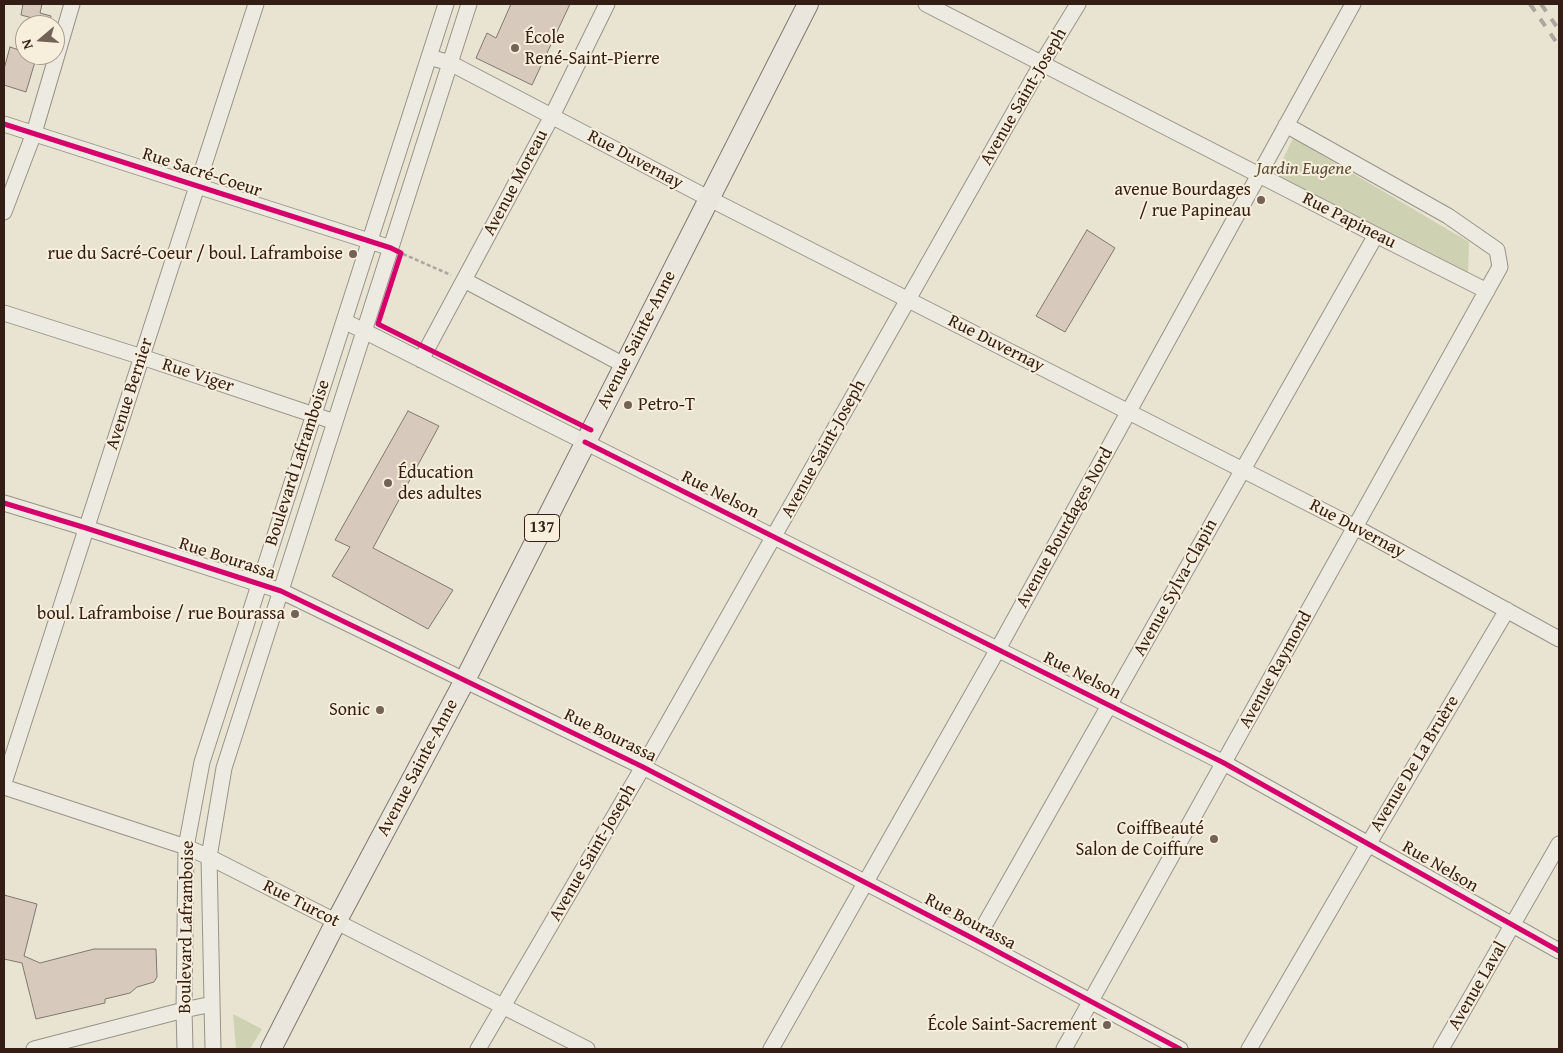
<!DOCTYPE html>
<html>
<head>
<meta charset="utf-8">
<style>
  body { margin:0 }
  #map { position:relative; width:1563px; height:1053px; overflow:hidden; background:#e9e3d2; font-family:"Gentium Book Plus",serif }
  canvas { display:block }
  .frame { position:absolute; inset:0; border:5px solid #331d14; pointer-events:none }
  .north { position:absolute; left:15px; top:15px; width:50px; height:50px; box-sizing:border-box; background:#f7efdc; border:1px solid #a99b8c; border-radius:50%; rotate:252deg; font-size:14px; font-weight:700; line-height:20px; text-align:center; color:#331d14 }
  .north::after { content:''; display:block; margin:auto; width:18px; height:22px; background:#736256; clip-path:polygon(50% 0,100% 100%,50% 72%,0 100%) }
</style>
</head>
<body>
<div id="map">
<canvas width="1563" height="1053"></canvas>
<div class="frame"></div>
<div class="north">N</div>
</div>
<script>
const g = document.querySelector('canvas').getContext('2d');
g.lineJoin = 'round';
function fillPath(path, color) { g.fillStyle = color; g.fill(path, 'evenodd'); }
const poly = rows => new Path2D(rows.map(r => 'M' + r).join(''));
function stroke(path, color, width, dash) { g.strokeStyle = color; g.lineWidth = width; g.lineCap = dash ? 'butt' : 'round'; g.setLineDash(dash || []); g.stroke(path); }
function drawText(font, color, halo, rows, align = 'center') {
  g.font = font + ' "Gentium Book Plus",serif'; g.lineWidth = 4; g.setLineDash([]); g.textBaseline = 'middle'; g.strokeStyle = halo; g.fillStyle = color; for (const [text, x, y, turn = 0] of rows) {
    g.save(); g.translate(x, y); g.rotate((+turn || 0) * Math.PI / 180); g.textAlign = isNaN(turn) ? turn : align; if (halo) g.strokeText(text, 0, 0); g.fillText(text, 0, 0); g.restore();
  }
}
const green = poly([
  [1293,138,1469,242,1468,274,1274,178],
  [233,1014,262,1029,250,1049,236,1049]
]);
const building = poly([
  [23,4,42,4,40,13,51,16,49,25,34,25,36,19,21,15,23,4],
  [511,4,570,4,532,85,476,58,487,33,496,38,511,4],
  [10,47,25,52,25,55,37,55,26,92,4,85,4,69,10,47],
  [1087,230,1115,248,1065,332,1036,316,1087,230],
  [408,411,439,426,373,548,453,590,428,629,332,576,350,547,335,540,408,411],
  [4,895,37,904,24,956,40,963,94,949,156,949,157,977,154,982,137,987,130,993,105,999,105,1003,36,1019,22,963,4,959,4,895]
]);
const path = poly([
  [403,254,451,275]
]);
const minor = poly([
  [926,4,1376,235,1487,291],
  [429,57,450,63,708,198,1355,527,1559,639],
  [4,124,391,248],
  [4,212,34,133,72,4],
  [464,280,624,365],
  [4,313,142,357,335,422],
  [344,321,1224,763,1559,951],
  [421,360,552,116,607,4],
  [4,503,86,528,281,591,643,767,976,940,1180,1049],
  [4,783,256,4],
  [4,787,186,847,209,857,587,1049],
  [976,940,1376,235],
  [34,1049,184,1010,212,1004],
  [185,1049,184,1010,186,847,202,762,446,4],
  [213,1049,209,857,224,768,469,4],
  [478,1049,643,767,1042,63,1078,4],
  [771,1049,998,649,1353,4],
  [1064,1049,1500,267,1497,250,1448,216,1286,125],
  [1249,1049,1369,843,1507,610],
  [1441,1049,1559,844]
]);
const major = poly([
  [271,1049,336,922,465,680,808,4]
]);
const rail = poly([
  [1530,4,1559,46],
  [1541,4,1559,30]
]);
const cycleway = poly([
  [4,124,391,248,401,253,378,324,591,430],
  [585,442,1224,763,1559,951],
  [4,503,86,528,281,591,643,767,976,940,1180,1049]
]);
const markers = [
  [515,48,5,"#736256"],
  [1261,200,5,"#736256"],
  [353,254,5,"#736256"],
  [628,405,5,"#736256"],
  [388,483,5,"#736256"],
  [295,614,5,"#736256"],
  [380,710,5,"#736256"],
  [1214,839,5,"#736256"],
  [1107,1025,5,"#736256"]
];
const shields = [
  [542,528,35]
];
const shieldNames = [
  ["137",542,528]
];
const poiNames = [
  ["École",525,38,"left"],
  ["René-Saint-Pierre",525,59,"left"],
  ["avenue Bourdages",1251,190],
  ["/ rue Papineau",1251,211],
  ["rue du Sacré-Coeur / boul. Laframboise",343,254],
  ["Petro-T",638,405,"left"],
  ["Éducation",398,473,"left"],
  ["des adultes",398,494,"left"],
  ["boul. Laframboise / rue Bourassa",285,614],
  ["Sonic",370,710],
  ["CoiffBeauté",1204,829],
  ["Salon de Coiffure",1204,850],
  ["École Saint-Sacrement",1097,1025]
];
const streetNames = [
  ["Avenue Saint-Joseph",1024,97,-60],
  ["Rue Duvernay",635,160,28],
  ["Rue Sacré-Coeur",202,173,18],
  ["Avenue Moreau",516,183,-62],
  ["Rue Papineau",1349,221,27],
  ["Avenue Sainte-Anne",637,340,-63],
  ["Rue Duvernay",996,344,27],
  ["Rue Viger",198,376,18],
  ["Avenue Bernier",130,394,-72],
  ["Avenue Saint-Joseph",824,449,-61],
  ["Boulevard Laframboise",298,463,-72],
  ["Rue Nelson",720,495,27],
  ["Avenue Bourdages Nord",1065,528,-61],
  ["Rue Duvernay",1357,529,28],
  ["Rue Bourassa",227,559,18],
  ["Avenue Sylva-Clapin",1176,588,-61],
  ["Avenue Raymond",1276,670,-61],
  ["Rue Nelson",1082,676,27],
  ["Rue Bourassa",610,736,26],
  ["Avenue De La Bruère",1415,764,-59],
  ["Avenue Sainte-Anne",418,768,-62],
  ["Avenue Saint-Joseph",593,853,-60],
  ["Rue Nelson",1440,867,30],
  ["Rue Turcot",301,904,27],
  ["Rue Bourassa",970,922,28],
  ["Boulevard Laframboise",187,927,-89],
  ["Avenue Laval",1478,986,-60]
];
const parkNames = [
  ["Jardin Eugene",1304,169]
];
fillPath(green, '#cfd2b2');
fillPath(building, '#d7cabc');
stroke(building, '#7f786f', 1);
stroke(minor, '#999388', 17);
stroke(major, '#7f786f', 22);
stroke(path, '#aba69e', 2.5, [4, 2.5]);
stroke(minor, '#edeae2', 15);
stroke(major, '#eae6dd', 20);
stroke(rail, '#aba69e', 4, [9, 9]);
stroke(cycleway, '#d6006c', 5);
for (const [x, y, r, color] of markers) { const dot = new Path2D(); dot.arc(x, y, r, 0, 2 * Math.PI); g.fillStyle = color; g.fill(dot); stroke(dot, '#f7efdc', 2); }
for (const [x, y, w] of shields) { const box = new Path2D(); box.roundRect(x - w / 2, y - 13.5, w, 27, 4); g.fillStyle = '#f7efdc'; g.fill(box); stroke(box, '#331d14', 1); }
drawText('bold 16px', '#331d14', null, shieldNames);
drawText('18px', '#331d14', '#f7efdc', poiNames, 'right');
drawText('18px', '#331d14', '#f7efdc', streetNames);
drawText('italic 18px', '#5b4f3b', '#f7efdc', parkNames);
</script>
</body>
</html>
